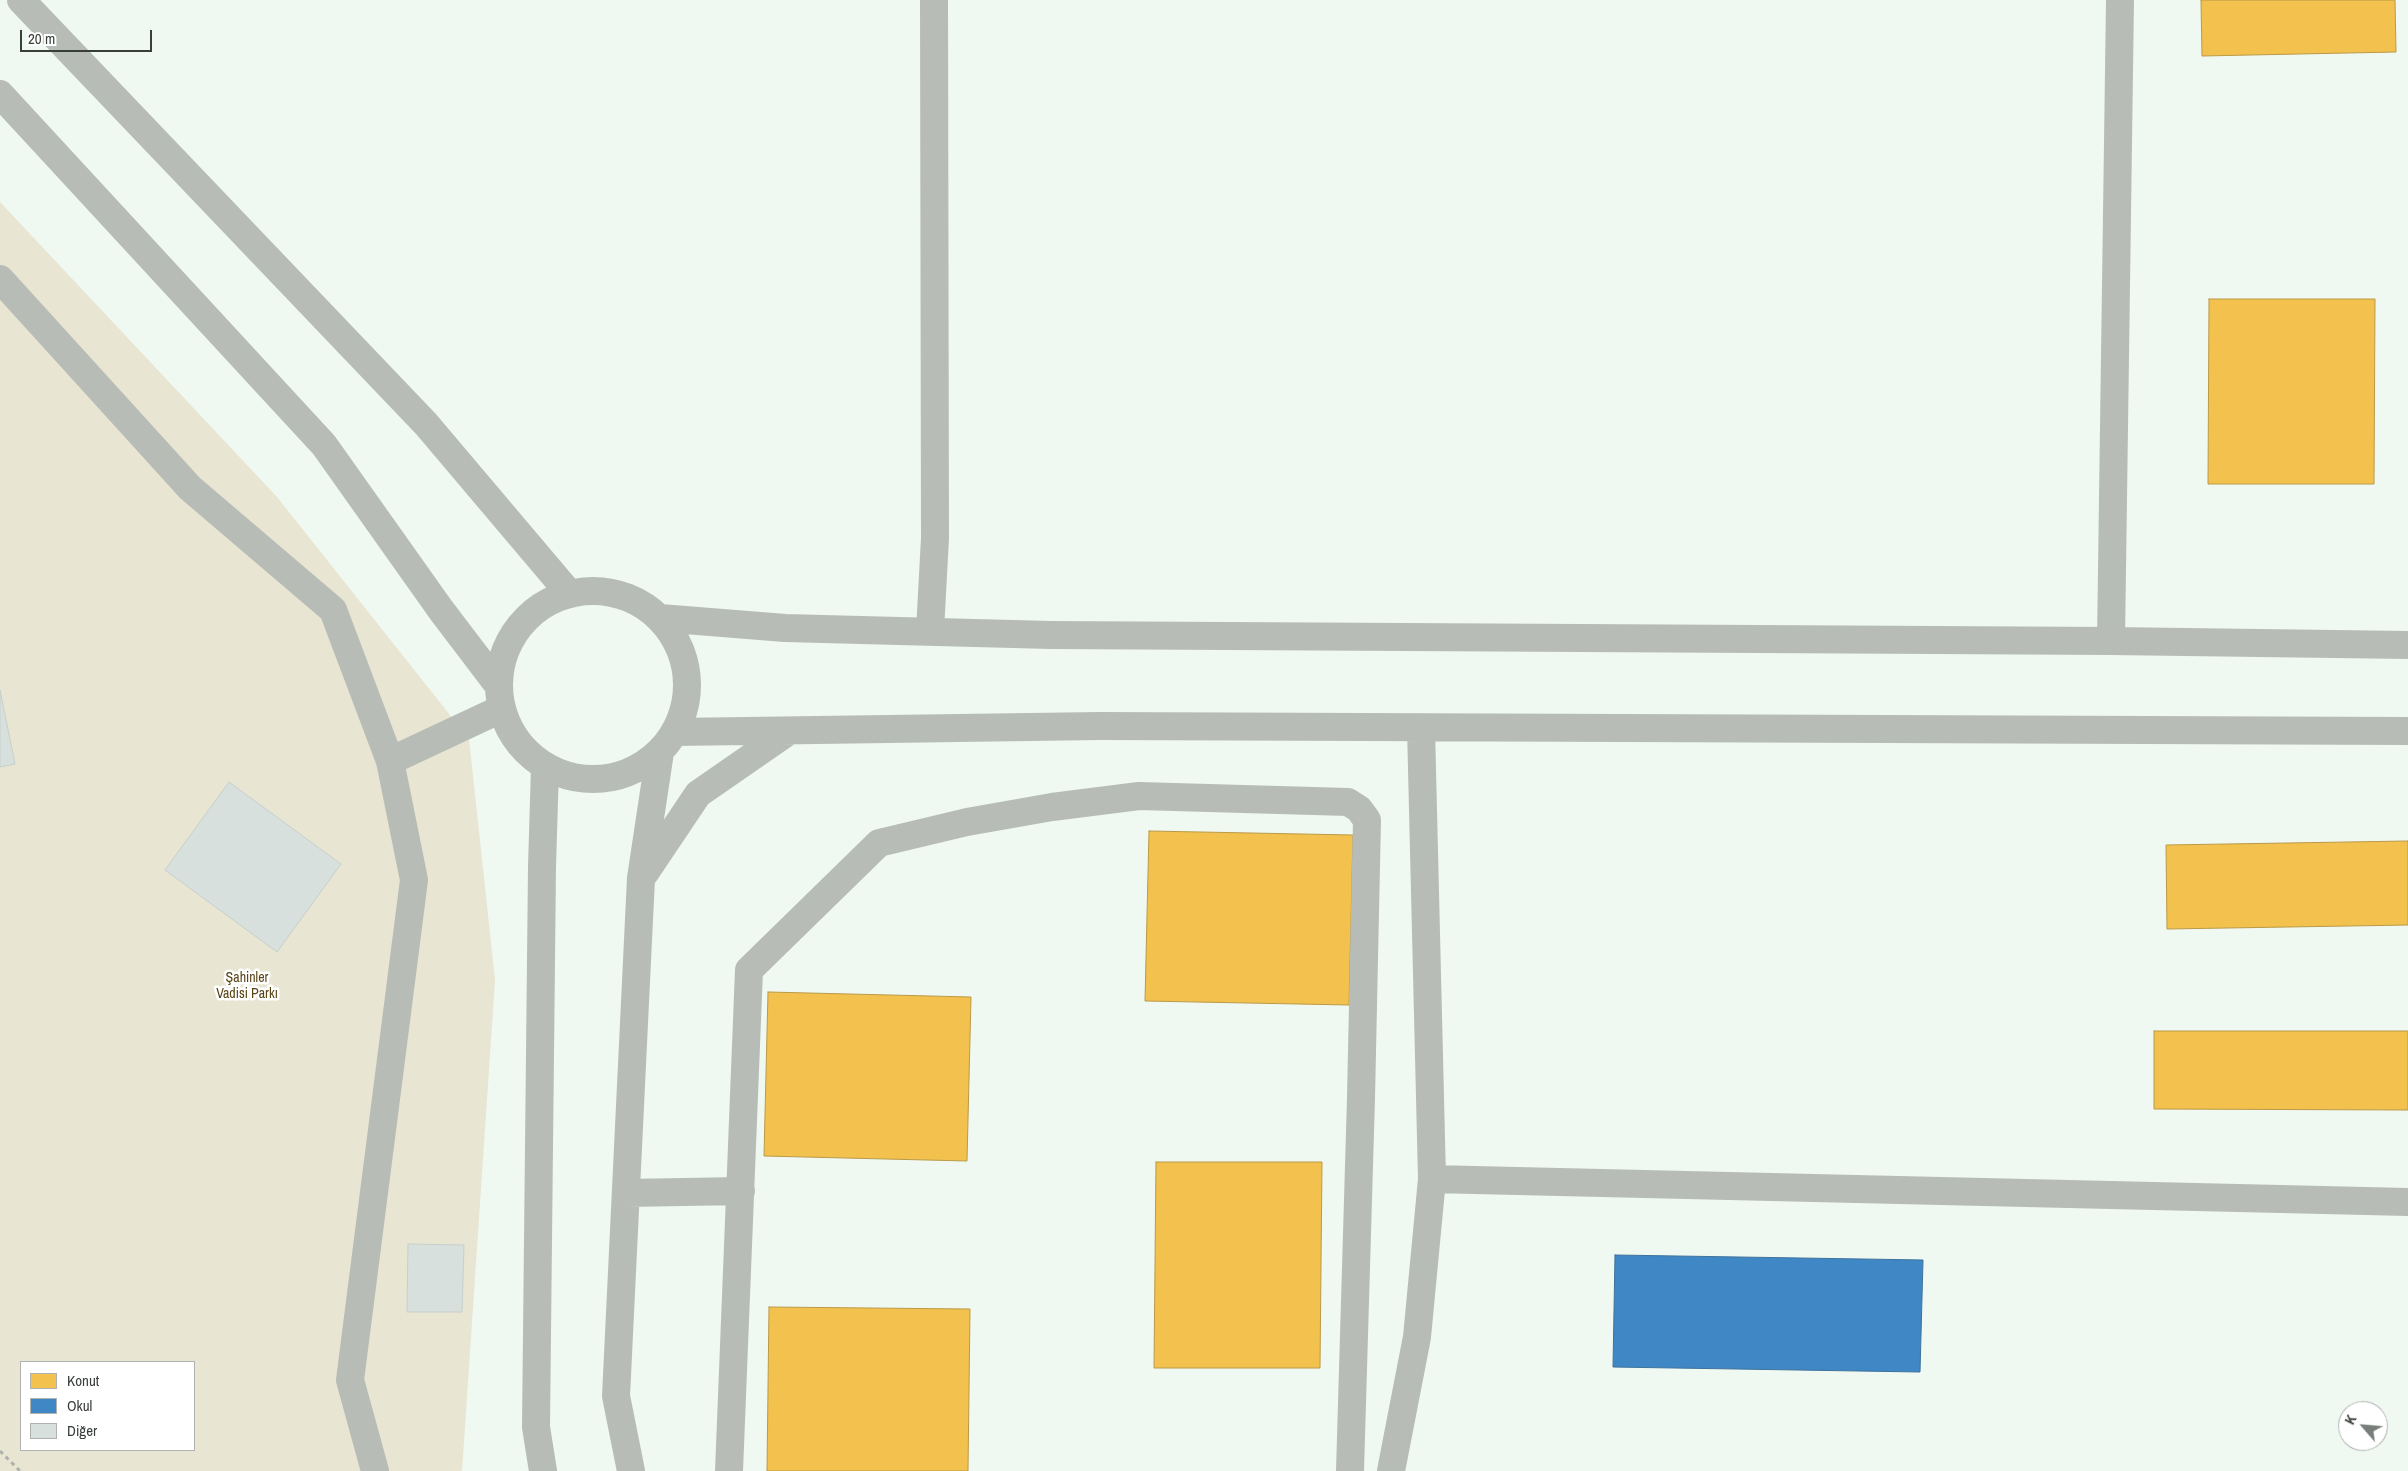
<!DOCTYPE html>
<html>
<head>
<meta charset="utf-8">
<style>
  body { margin:0 }
  #map { position:relative; width:2408px; height:1471px; overflow:hidden; background:#eff8f1; font-family:"Archivo Narrow",sans-serif }
  canvas { display:block }
  .legend { position:absolute; left:20px; top:1361px; width:175px; height:90px; box-sizing:border-box; background:#fff; border:1px solid #afb2b0; margin:0; padding:6px 9px; list-style:none; font-size:15px; color:#383e3a }
  .legend li { display:flex; align-items:center; gap:10px; height:25px }
  .legend b { width:25px; border:1px solid #afb2b0 }
  .north { position:absolute; left:2338px; top:1401px; width:50px; height:50px; box-sizing:border-box; background:#fff; border:1px solid #afb2b0; border-radius:50%; rotate:297deg; font-size:14px; font-weight:700; line-height:20px; text-align:center; color:#383e3a }
  .north::after { content:''; display:block; margin:auto; width:18px; height:22px; background:#787f7a; clip-path:polygon(50% 0,100% 100%,50% 72%,0 100%) }
  .scale { position:absolute; left:20px; top:30px; width:132px; height:22px; box-sizing:border-box; border:2px solid #383e3a; border-top:0; padding-left:6px; font-size:15px; line-height:18px; white-space:nowrap; color:#383e3a; -webkit-text-stroke:4px #fff; paint-order:stroke }
</style>
</head>
<body>
<div id="map">
<canvas width="2408" height="1471"></canvas>
<ul class="legend">
<li><b style="height:14px;background:#f2c14e"></b>Konut</li>
<li><b style="height:14px;background:#3f88c5"></b>Okul</li>
<li><b style="height:14px;background:#d7e0dc"></b>Diğer</li>
</ul>
<div class="north">K</div>
<div class="scale">20 m</div>
</div>
<script>
const g = document.querySelector('canvas').getContext('2d');
g.lineJoin = 'round';
function fillPath(path, color) { g.fillStyle = color; g.fill(path, 'evenodd'); }
const poly = rows => new Path2D(rows.map(r => 'M' + r).join(''));
function stroke(path, color, width, dash) { g.strokeStyle = color; g.lineWidth = width; g.lineCap = dash ? 'butt' : 'round'; g.setLineDash(dash || []); g.stroke(path); }
function drawText(font, color, halo, rows, align = 'center') {
  g.font = font + ' "Archivo Narrow",sans-serif'; g.lineWidth = 5; g.setLineDash([]); g.textBaseline = 'middle'; g.strokeStyle = halo; g.fillStyle = color; for (const [text, x, y, turn = 0] of rows) {
    g.save(); g.translate(x, y); g.rotate((+turn || 0) * Math.PI / 180); g.textAlign = isNaN(turn) ? turn : align; if (halo) g.strokeText(text, 0, 0); g.fillText(text, 0, 0); g.restore();
  }
}
const green = poly([
  [0,202,277,497,469,739,495,980,462,1471,0,1471],
  [21,1362,194,1362,194,1450,21,1450]
]);
const homes = poly([
  [2201,0,2395,0,2396,52,2202,56,2201,0],
  [2209,299,2375,299,2374,484,2208,484,2209,299],
  [1149,831,1353,835,1349,1005,1145,1001,1149,831],
  [2408,841,2408,925,2167,929,2166,845,2408,841],
  [768,992,971,997,967,1161,764,1156,768,992],
  [2154,1031,2408,1031,2408,1110,2154,1109,2154,1031],
  [1156,1162,1322,1162,1320,1368,1154,1368,1156,1162],
  [769,1307,970,1309,968,1471,767,1471,769,1307]
]);
const schools = poly([
  [1615,1255,1923,1260,1920,1372,1613,1367,1615,1255]
]);
const building = poly([
  [0,690,15,764,0,767,0,690],
  [229,782,341,864,277,952,165,870,229,782],
  [408,1244,464,1245,462,1312,407,1312,408,1244]
]);
const path = poly([
  [0,1451,20,1471]
]);
const minor = poly([
  [21,0,426,424,569,593],
  [0,94,324,445,441,610,498,685],
  [0,279,190,488,333,610,390,761,414,880,350,1380,375,1471],
  '499 685a94 94 0 1 1 188 0a94 94 0 1 1-188 0Z',
  [660,618,785,628,1051,635,2111,641,2408,645],
  [930,631,935,538,934,0],
  [2111,641,2120,0],
  [675,732,1100,726,2408,731],
  [390,761,501,709],
  [645,873,698,794,789,731],
  [1432,1179,2408,1202],
  [626,1193,741,1191],
  [543,1471,536,1427,542,867,545,767],
  [631,1471,616,1396,641,878,660,752],
  [729,1471,749,970,879,843,967,822,1052,807,1139,796,1348,802,1359,809,1367,820,1361,1098,1350,1471],
  [1391,1471,1417,1337,1432,1179,1421,728]
]);
const parkNames = [
  ["Şahinler",247,978],
  ["Vadisi Parkı",247,994]
];
fillPath(green, '#e8e5d2');
fillPath(homes, '#f2c14e');
stroke(homes, '#ba9a48', 1);
fillPath(schools, '#3f88c5');
stroke(schools, '#3d729b', 1);
fillPath(building, '#d7e0dc');
stroke(building, '#c7d0cc', 1);
stroke(path, '#aeb1ac', 3, [4, 4]);
stroke(minor, '#b8bcb6', 28);
drawText('14px', '#584516', '#fff', parkNames);
</script>
</body>
</html>
